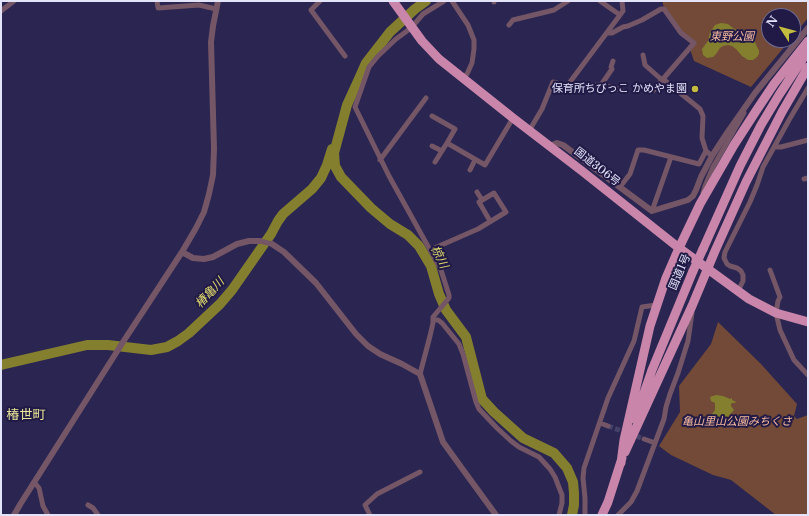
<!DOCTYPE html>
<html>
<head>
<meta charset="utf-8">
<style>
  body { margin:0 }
  #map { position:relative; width:809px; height:516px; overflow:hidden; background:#2a2551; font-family:"Libre Baskerville",serif }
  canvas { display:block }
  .frame { position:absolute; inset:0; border:2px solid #e3e3fa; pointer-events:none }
  .north { position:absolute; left:761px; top:8px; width:40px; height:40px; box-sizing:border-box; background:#211a46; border:1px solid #6f6a8e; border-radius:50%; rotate:306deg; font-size:11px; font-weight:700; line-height:16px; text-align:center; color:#e3e3fa }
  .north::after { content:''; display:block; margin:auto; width:14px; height:18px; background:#c4bc3e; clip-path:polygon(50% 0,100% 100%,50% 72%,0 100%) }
</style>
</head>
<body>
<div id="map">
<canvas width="809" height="516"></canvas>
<div class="frame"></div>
<div class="north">N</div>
</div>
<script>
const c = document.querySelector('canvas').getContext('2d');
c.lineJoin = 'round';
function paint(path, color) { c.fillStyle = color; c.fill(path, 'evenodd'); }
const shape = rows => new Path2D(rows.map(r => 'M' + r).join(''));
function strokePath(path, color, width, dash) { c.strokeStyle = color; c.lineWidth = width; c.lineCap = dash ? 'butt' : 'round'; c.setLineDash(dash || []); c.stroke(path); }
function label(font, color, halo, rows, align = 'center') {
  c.font = font + ' "Libre Baskerville","Noto Sans JP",serif'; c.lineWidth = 4; c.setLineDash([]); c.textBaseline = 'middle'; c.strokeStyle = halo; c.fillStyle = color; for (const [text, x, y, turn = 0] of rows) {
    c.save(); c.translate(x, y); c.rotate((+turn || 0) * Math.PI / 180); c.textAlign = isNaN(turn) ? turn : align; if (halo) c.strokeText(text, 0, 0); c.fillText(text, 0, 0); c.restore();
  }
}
paint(shape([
  [663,1,808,1,808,18,793,36,793,16,769,16,769,40,790,40,751,87,694,61,691,52,690,43,663,5],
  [718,322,761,364,797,404,794,416,797,419,808,415,808,515,776,515,731,480,713,475,671,455,659,446,680,412,679,386,711,344]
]), '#724a37');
paint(shape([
  [721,23,728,24,733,28,754,40,759,51,759,54,757,57,753,60,748,60,742,56,736,49,732,46,728,45,723,46,720,48,716,54,713,57,707,58,703,55,702,49,708,41,710,32,715,25],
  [716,395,723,396,730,399,732,398,732,400,736,402,735,403,732,403,731,404,731,406,734,410,723,422,721,421,715,427,710,425,708,421,709,418,715,410,715,403,711,401,710,397]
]), '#847f2f');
strokePath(shape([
  [426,1,415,9,390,32,366,63,358,81,347,105,334,153,335,166,341,177,371,208,390,224,408,235,419,246,431,266,439,294,446,310,466,337,482,399,494,412,523,438,554,453,567,468,573,482,574,493,574,505,572,515],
  [1,365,87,345,108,345,151,350,167,347,178,341,189,333,220,304,232,290,271,234,278,221,283,214,312,189,321,178,327,165,332,149]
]), '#847f2f', 10);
strokePath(shape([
  [608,426,644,439]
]), '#46426a', 5, [5, 2.5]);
strokePath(shape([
  [157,1,158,8,199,5,216,9],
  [320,1,311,10,345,56],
  [452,1,468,25,474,40,474,49,472,63,467,74,462,78],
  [494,1,494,2],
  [1,11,14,1],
  [620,15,623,11,622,1],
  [509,25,513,20,554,10,568,1],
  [607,33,612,33,623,27,628,26,642,20,661,9,664,9,681,33,694,43,663,79],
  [643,55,645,65,662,80],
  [601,85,618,89,622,91],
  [567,86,601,85,612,69,611,67,613,61],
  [654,90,663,79,700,109,703,116,702,138,706,151],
  [432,116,455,129,447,143],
  [529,131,542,109,553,82,567,86,620,15,600,1],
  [432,146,442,151],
  [774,147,781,147,808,140],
  [380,160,426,98],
  [435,162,447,143,485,165,513,118],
  [470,170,475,160],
  [804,179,808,178],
  [620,187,630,174,638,150,644,150,699,164,706,151,712,156],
  [477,192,482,200],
  [703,193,705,186,713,167,744,113],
  [652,211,671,157],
  [260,241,272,244],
  [430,250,478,229,506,212,494,193,479,202,490,221],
  [770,270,780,297,778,301,776,313,780,330,794,360,808,375],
  [738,291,743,281,743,275,741,271,737,268,730,266,727,264,724,258,725,252,750,202,757,185,763,167,789,120,808,88],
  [433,319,438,320,442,323,459,344,463,354,476,402,479,409,497,428,511,441,519,447,539,457,550,469,555,477,562,495,562,503,559,515],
  [420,374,430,336,433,323,433,317,449,298,449,295,441,270,435,259,389,176,355,107,369,67,378,56,396,39,411,28,423,14,444,1],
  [600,423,608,426],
  [644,439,655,443],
  [34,482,39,488,43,506,48,515],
  [88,505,93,508,98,515],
  [370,515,365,505,377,494,420,472],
  [585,515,585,498,583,478,584,468,608,398,634,341,642,307,656,305],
  [618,515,631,502,637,491,664,419,666,407,670,394,678,373,688,341,692,313]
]), '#745666', 5);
strokePath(shape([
  [550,146,557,143,563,145,652,211,688,200,693,196,696,190,701,177,712,156,727,133,755,93,808,28],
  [272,244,284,252,316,283,356,334,368,346,380,354,402,364,420,374,443,442,461,467,496,515],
  [182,252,193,258,204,259,213,257,237,244,249,241,260,241],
  [14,515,21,503,123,342,182,252,196,228,204,212,209,194,213,175,214,149,211,42,213,26,218,1]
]), '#745666', 6);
strokePath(shape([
  [393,1,422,41,439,59,513,118,582,171,679,248,749,299,776,313,808,322],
  [703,249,740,166,761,125,779,95,808,51],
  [635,419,652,370,693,271],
  [625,452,692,306,715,251,746,182,782,112,808,67],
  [621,463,624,440,650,326,666,278,679,248,700,204,734,145,756,111,774,84,808,41],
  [602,515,608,502,622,458]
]), '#c986aa', 9);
strokePath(shape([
  [693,271,703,249]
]), '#c986aa', 9);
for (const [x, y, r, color] of [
  [695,89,4,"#c4bc3e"]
]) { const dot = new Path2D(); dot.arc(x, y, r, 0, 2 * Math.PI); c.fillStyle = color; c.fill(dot); strokePath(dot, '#211a46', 1.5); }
label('italic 11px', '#f7bb9f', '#211a46', [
  ["東野公園",732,37],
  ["亀山里山公園みちくさ",737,422]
]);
label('11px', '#e3e3fa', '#211a46', [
  ["保育所ちびっこ かめやま園",687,89]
], 'right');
label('11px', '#e3e3fa', '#211a46', [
  ["国道306号",597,167,38],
  ["国道1号",680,272,-67]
]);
label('italic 12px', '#e1db6e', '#211a46', [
  ["椋川",439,257,64],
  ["椿亀川",210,293,-47]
]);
label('13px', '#ebe798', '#211a46', [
  ["椿世町",26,415]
]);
</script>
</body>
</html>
